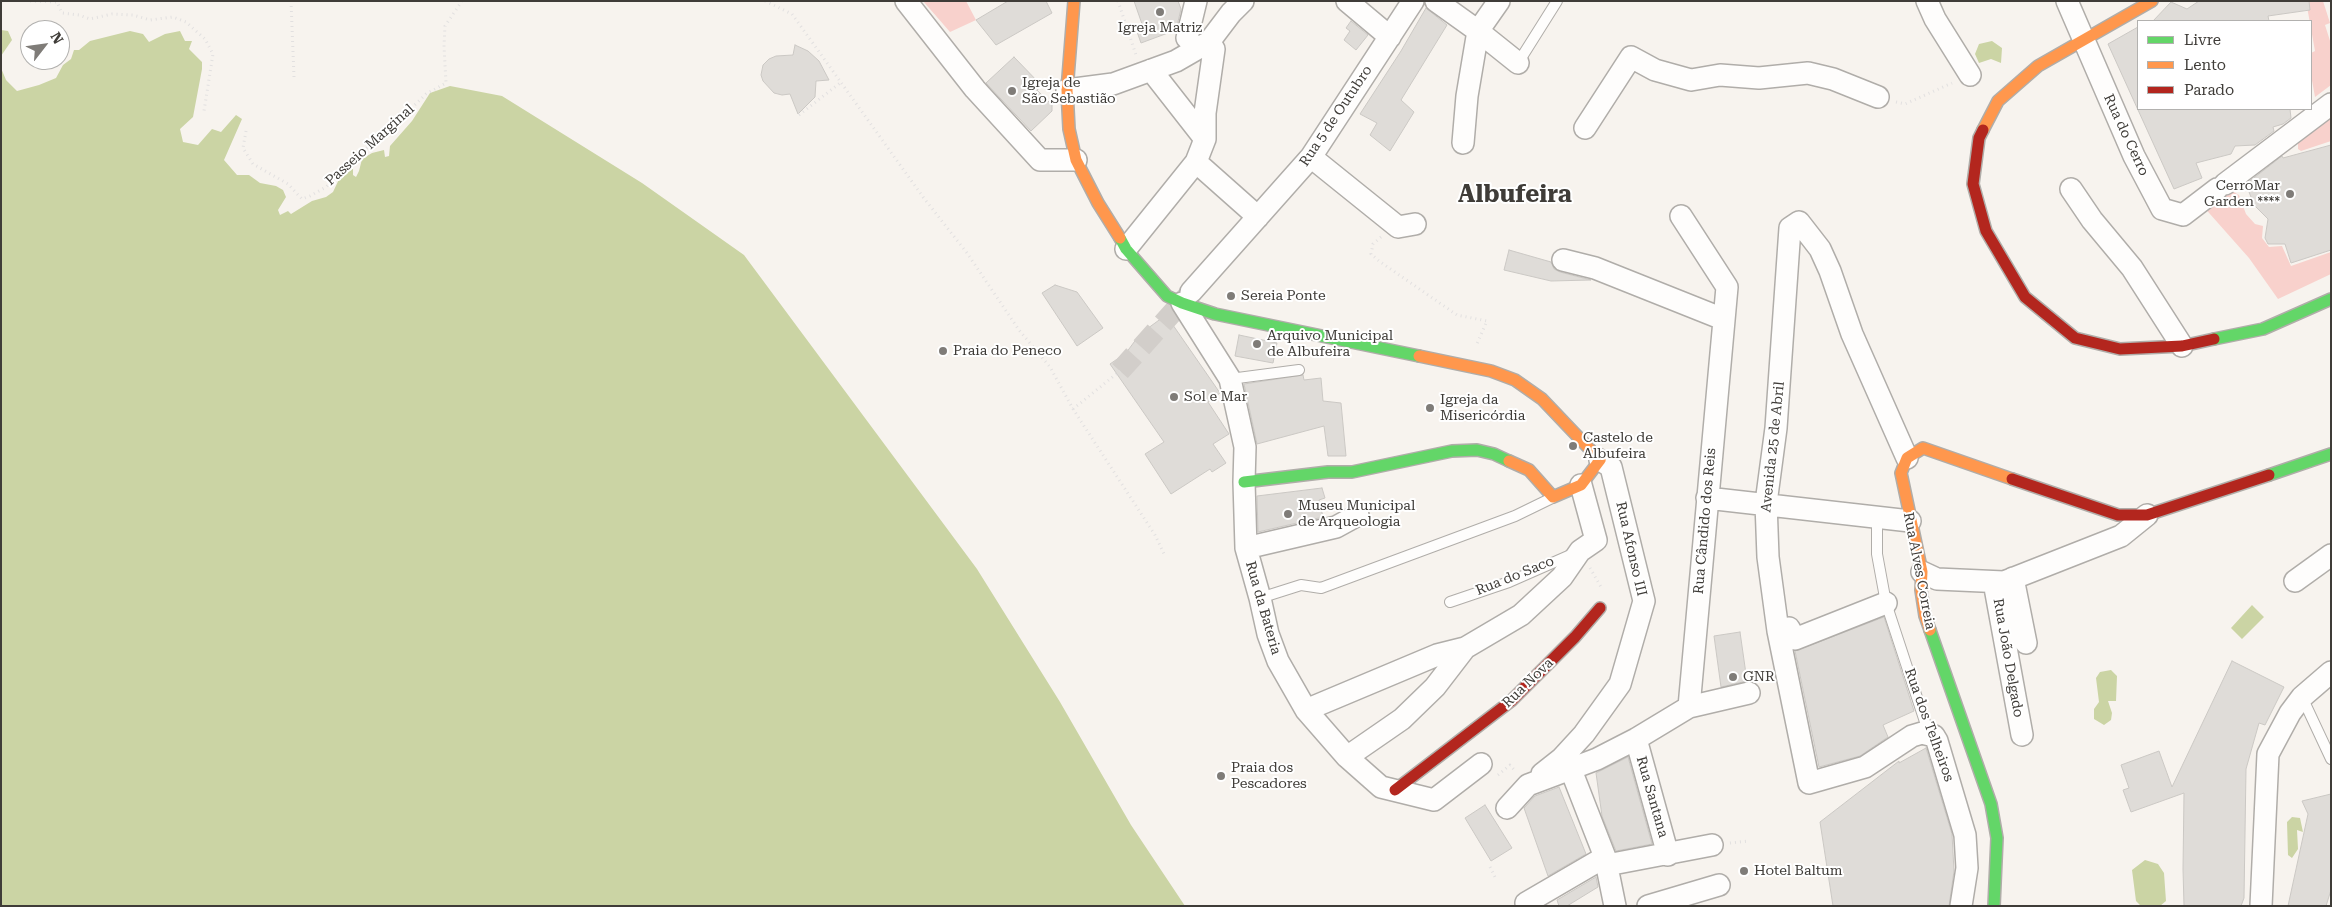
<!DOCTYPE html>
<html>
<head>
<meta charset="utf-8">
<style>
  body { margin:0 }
  #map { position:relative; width:2332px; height:907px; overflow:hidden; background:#f7f3ee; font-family:"Roboto Serif",serif }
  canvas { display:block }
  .frame { position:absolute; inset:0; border:2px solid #3f3c38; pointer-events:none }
  .legend { position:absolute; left:2137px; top:20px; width:175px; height:90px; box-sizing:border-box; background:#fff; border:1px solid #b2b1af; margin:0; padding:6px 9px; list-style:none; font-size:15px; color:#3f3c38 }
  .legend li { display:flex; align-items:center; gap:10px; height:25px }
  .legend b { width:25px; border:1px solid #b2b1af }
  .north { position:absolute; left:20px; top:20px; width:50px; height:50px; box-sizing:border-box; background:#fff; border:1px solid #b2b1af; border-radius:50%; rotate:60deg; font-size:14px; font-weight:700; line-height:20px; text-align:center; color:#3f3c38 }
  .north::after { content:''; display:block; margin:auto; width:18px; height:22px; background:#7f7c78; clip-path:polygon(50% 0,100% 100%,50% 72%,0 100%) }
</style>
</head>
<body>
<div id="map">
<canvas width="2332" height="907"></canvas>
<div class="frame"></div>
<ul class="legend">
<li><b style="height:6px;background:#63d668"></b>Livre</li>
<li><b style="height:6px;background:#ff974d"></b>Lento</li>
<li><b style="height:6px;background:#b3261e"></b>Parado</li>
</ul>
<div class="north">N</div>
</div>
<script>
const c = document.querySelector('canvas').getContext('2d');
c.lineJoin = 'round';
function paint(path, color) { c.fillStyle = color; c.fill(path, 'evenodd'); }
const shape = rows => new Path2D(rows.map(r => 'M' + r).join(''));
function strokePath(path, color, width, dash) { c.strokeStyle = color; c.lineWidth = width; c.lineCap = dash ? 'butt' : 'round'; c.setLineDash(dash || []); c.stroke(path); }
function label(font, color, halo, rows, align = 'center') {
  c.font = font + ' "Roboto Serif",serif'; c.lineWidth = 4; c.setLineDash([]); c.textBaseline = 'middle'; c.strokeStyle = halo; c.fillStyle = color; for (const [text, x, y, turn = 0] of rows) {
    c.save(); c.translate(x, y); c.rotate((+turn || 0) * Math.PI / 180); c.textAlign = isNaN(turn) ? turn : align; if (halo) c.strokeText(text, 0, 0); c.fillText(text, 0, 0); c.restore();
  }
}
paint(shape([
  [923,1,966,1,976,20,950,32],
  [2306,1,2323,1,2330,23,2325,25,2331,44,2331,85,2315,97,2311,75,2311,53,2315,51],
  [2331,113,2331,141,2301,151,2298,149,2298,133],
  [2227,188,2239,195,2246,214,2255,224,2263,226,2262,238,2269,247,2282,246,2291,266,2331,252,2331,274,2278,299,2249,258,2202,205]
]), '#f8d1cc');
paint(shape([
  [1,30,8,31,12,40,1,56],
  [130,31,143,34,149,42,165,34,180,31,185,41,192,41,189,49,202,62,202,69,193,117,180,129,183,142,198,145,212,129,221,132,236,115,242,119,224,160,237,175,249,175,260,183,276,186,283,190,286,197,278,210,280,215,288,211,291,214,312,201,326,197,333,192,342,173,347,169,353,169,353,175,356,177,359,171,362,159,372,153,384,150,385,157,389,156,390,146,412,121,430,93,450,86,502,96,642,183,744,255,977,569,1060,702,1131,825,1185,906,1,906,1,68,6,80,17,91,39,85,56,78,63,65,71,59,74,50,79,50,90,41],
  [1992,41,2002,48,2001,63,1991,59,1979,63,1975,54,1979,44],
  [2252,605,2264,617,2242,639,2231,628],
  [2111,670,2117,676,2116,701,2108,701,2112,713,2111,720,2104,725,2094,719,2094,709,2099,702,2096,678,2100,672],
  [2292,817,2300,818,2303,832,2297,830,2298,849,2292,858,2288,855,2287,822],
  [2145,860,2158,864,2164,873,2166,901,2160,906,2141,906,2136,901,2132,870]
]), '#cbd4a4');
const building = shape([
  [1008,1,1046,1,1052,13,996,45,976,20,1008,1],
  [1134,1,1178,1,1181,9,1176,30,1141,43,1135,26,1142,24,1134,1],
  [2199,1,2309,1,2310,10,2268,16,2269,21,2153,21,2171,2,2187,9,2199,1],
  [1426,8,1447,25,1401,100,1414,112,1390,151,1370,135,1377,123,1360,114,1401,51,1426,8],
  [1351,21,1368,35,1356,50,1344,40,1350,31,1346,28,1351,21],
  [2138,27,2138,109,2290,109,2291,118,2283,124,2273,127,2274,131,2255,145,2235,146,2231,154,2196,163,2202,178,2174,189,2108,44,2138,27],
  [795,45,808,51,819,61,829,80,816,81,815,97,798,114,790,94,782,95,774,93,763,81,761,75,763,65,769,59,776,56,793,55,795,45],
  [1014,57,1042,86,1037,90,1052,105,1052,111,1031,131,986,83,1014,57],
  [2331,145,2331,250,2291,263,2285,244,2268,244,2265,238,2268,219,2254,205,2246,184,2282,156,2283,158,2331,145],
  [1509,250,1551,262,1554,269,1560,272,1591,280,1551,281,1504,270,1509,250],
  [1055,285,1077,292,1103,328,1077,346,1042,293,1055,285],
  [1166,315,1220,393,1208,402,1229,434,1213,444,1226,463,1212,472,1210,469,1171,494,1145,454,1164,442,1110,364,1126,353,1140,334,1166,315],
  [1239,335,1277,343,1273,363,1235,356,1239,335],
  [1303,375,1304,380,1321,378,1323,401,1341,403,1346,456,1328,456,1324,426,1257,444,1244,384,1303,375],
  [1322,488,1325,498,1319,500,1323,517,1258,532,1257,496,1322,488],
  [1884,617,1914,711,1883,725,1888,737,1860,756,1819,767,1795,651,1884,617],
  [1740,632,1747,681,1721,687,1714,636,1740,632],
  [2232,661,2284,687,2265,725,2259,723,2246,769,2244,898,2241,906,2184,906,2183,869,2184,793,2131,812,2123,790,2129,788,2121,765,2159,751,2172,787,2232,661],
  [1926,748,1952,834,1954,871,1949,906,1833,906,1820,822,1899,761,1899,763,1926,748],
  [1628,757,1652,844,1616,851,1602,816,1596,773,1628,757],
  [1559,787,1586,854,1548,876,1524,808,1535,796,1559,787],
  [2331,794,2331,890,2326,906,2288,906,2308,814,2302,801,2331,794],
  [1485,805,1512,848,1491,861,1465,818,1485,805],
  [1596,877,1598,887,1567,906,1559,906,1557,900,1596,877]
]);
paint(building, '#dfdcd8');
strokePath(building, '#cbc8c4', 1);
strokePath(shape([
  [1120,371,1191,292]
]), '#d2ceca', 21, [21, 11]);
const lane = shape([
  [1518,63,1557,1],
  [1230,379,1299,370],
  [1877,517,1877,554,1886,603,1929,734],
  [1260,598,1301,585,1321,588,1515,516,1552,498],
  [1450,602,1509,582,1575,553],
  [2302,697,2331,759]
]);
const street = shape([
  [906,1,975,89,1040,160,1076,160],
  [1347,1,1390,37],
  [1436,1,1478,31,1518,63],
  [1927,1,1935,19,1970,75],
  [2067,1,2134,156,2162,209,2183,215,2217,189],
  [1187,38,1196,1],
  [1151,70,1205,139],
  [1067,90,1113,84,1176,61,1209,42,1231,13,1243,1],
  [1585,128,1631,57,1655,70,1691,80,1720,75,1759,78,1808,73,1833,79,1878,97],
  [1463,143,1467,96,1478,31,1499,1],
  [1311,157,1398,227,1415,224],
  [1196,162,1205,139,1205,113,1214,49,1209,42],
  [2225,184,2331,104],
  [2071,189,2092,220,2132,268,2182,346],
  [1126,249,1196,162,1258,217],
  [1563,260,1595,268,1723,319],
  [1191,292,1311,157,1413,1],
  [1182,303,1230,379,1245,447,1244,482,1246,548,1260,598,1268,634,1278,661,1306,710,1347,757,1381,787,1434,800,1481,764],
  [1907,458,1852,334,1830,271,1820,249,1799,222,1790,228,1776,428,1766,503,1768,557,1778,631,1809,783,1865,767,1912,736,1922,733,1934,736,1937,741,1965,835,1967,868,1961,906],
  [1707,498,1910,521],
  [1246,548,1336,527,1358,515],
  [1922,572,1937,579,2004,582,2121,536,2147,515],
  [2013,578,2026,643],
  [2295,581,2331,555],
  [1994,582,2022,735],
  [1778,631,1789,628,1795,639,1886,603],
  [1689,707,1749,693],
  [1306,710,1437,655,1465,648],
  [1636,739,1668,855],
  [1347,757,1402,719,1435,687,1465,648,1521,615,1562,577,1580,551,1596,540,1581,485],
  [1571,770,1605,857,1615,906],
  [1542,774,1561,759,1584,734,1620,684,1644,601,1611,467,1600,460],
  [1507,808,1528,785,1597,759,1636,739,1689,707,1727,287,1681,216],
  [1607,865,1712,845],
  [1526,903,1605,857],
  [1648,906,1719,885],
  [2261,906,2268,754,2290,713,2302,697,2331,672]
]);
const fast = shape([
  [1120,238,1126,249,1167,296,1182,303,1215,314,1419,356],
  [2214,339,2263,329,2331,299],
  [2269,475,2331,454],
  [1244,482,1328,472,1352,472,1452,451,1477,450,1494,454,1509,461],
  [1930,630,1991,804,1997,838,1994,906]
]);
const slow = shape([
  [1074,1,1067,90,1069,129,1076,160,1098,203,1120,238],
  [1983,130,1998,101,2038,66,2152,1],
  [1419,356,1491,371,1515,380,1542,399,1600,460,1581,485,1553,497,1529,470,1509,461],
  [1930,630,1925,616,1921,590,1922,572,1901,473,1907,458,1923,448,2012,479]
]);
const jam = shape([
  [1983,130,1979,138,1973,184,1986,231,2025,297,2075,338,2120,349,2182,346,2214,339],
  [2012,479,2118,515,2147,515,2269,475],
  [1395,790,1511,701,1575,637,1600,608]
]);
strokePath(lane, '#b0ada9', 12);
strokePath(street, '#b0ada9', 24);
strokePath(fast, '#b0ada9', 14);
strokePath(slow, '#b0ada9', 14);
strokePath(jam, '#b0ada9', 14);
strokePath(shape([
  [30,1,57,2,62,13,79,15,90,19,112,14,133,15,150,20,173,17,186,22,205,39,213,54,204,111],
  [291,1,294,77],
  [765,1,792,14,923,197,967,253,1019,330,1050,367,1073,409,1155,535,1165,556],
  [1118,1,1136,55],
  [1896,102,1905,104,1952,83],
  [799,115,840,83],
  [246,131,243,148,253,164,288,184,302,199,310,196,326,187,351,161,389,130,426,94,446,83,444,46,445,26,462,1],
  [1381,237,1373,244,1371,254,1379,261,1457,315,1487,321,1476,346],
  [1073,409,1120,371],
  [1590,568,1601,587],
  [1498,775,1510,765,1516,772],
  [1730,843,1749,841],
  [1490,867,1496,879]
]), '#e2e0e0', 3, [1, 4]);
strokePath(lane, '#fefdfc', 10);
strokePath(street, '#fefdfc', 21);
strokePath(fast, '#63d668', 11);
strokePath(slow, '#ff974d', 11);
strokePath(jam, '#b3261e', 11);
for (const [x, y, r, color] of [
  [1160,12,5,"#7f7c78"],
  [1012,91,5,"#7f7c78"],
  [2290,194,5,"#7f7c78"],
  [1231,296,5,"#7f7c78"],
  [1257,344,5,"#7f7c78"],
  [943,351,5,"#7f7c78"],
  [1174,397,5,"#7f7c78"],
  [1430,408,5,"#7f7c78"],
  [1573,446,5,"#7f7c78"],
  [1288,514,5,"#7f7c78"],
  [1733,677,5,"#7f7c78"],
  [1221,776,5,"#7f7c78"],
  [1744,871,5,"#7f7c78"]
]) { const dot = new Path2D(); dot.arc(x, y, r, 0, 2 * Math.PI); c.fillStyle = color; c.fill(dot); strokePath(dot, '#fff', 2); }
label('14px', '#3f3c38', '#fff', [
  ["Igreja Matriz",1160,28,"center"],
  ["Igreja de",1022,83],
  ["São Sebastião",1022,99],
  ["CerroMar",2280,186,"right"],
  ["Garden ****",2280,202,"right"],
  ["Sereia Ponte",1241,296],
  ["Arquivo Municipal",1267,336],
  ["de Albufeira",1267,352],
  ["Praia do Peneco",953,351],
  ["Sol e Mar",1184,397],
  ["Igreja da",1440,400],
  ["Misericórdia",1440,416],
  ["Castelo de",1583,438],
  ["Albufeira",1583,454],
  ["Museu Municipal",1298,506],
  ["de Arqueologia",1298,522],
  ["GNR",1743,677],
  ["Praia dos",1231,768],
  ["Pescadores",1231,784],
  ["Hotel Baltum",1754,871]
], 'left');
label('14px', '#3f3c38', '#fff', [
  ["Rua 5 de Outubro",1336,116,-56],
  ["Rua do Cerro",2126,135,65],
  ["Passeio Marginal",370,145,-42],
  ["Avenida 25 de Abril",1773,447,-84],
  ["Rua Cândido dos Reis",1705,521,-85],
  ["Rua Afonso III",1631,549,77],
  ["Rua Alves Correia",1919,571,79],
  ["Rua do Saco",1515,576,-22],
  ["Rua da Bateria",1263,608,74],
  ["Rua João Delgado",2008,658,80],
  ["Rua Nova",1528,683,-44],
  ["Rua dos Telheiros",1929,725,70],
  ["Rua Santana",1652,797,74]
]);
label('bold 24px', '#3f3c38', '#fff', [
  ["Albufeira",1515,195]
]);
</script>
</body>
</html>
